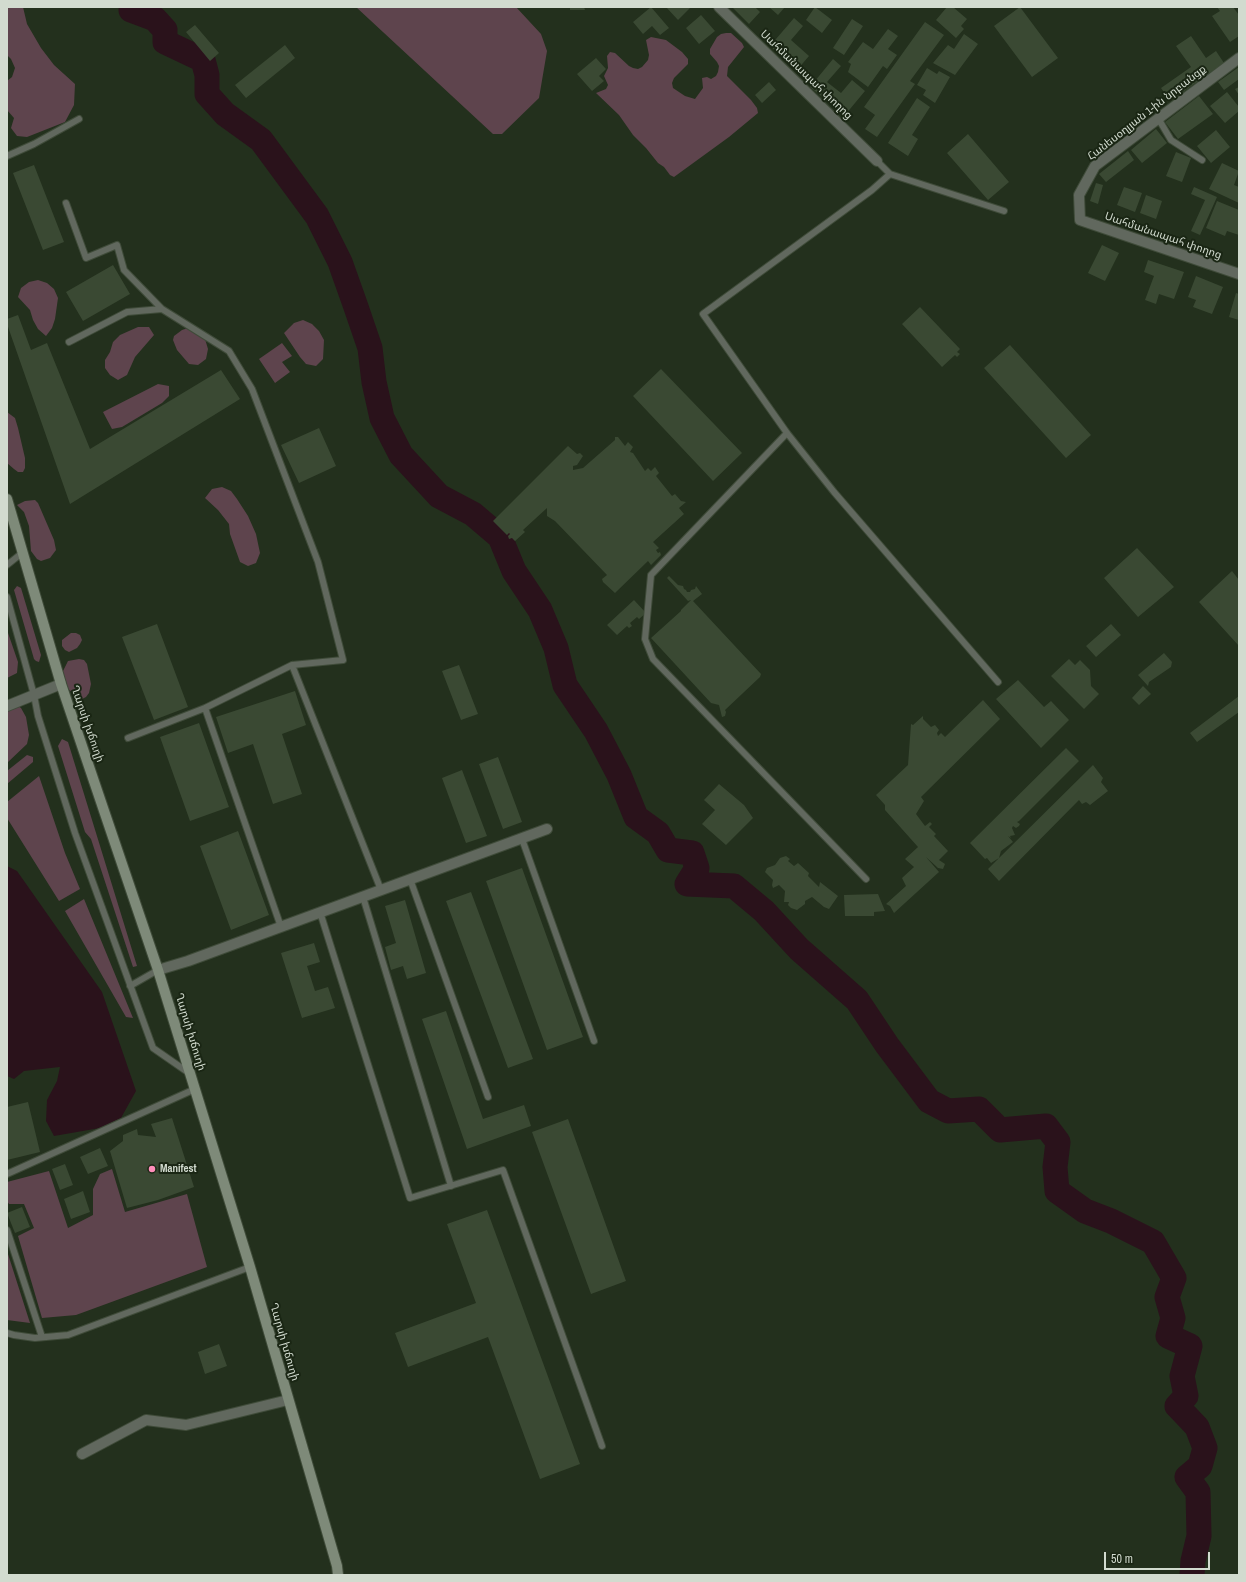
<!DOCTYPE html>
<html>
<head>
<meta charset="utf-8">
<style>
  body { margin:0 }
  #map { position:relative; width:1246px; height:1582px; overflow:hidden; background:#23301d; font-family:"Archivo Narrow",sans-serif }
  canvas { display:block }
  .frame { position:absolute; inset:0; border:8px solid #d2dbcf; pointer-events:none }
  .scale { position:absolute; left:1104px; top:1552px; width:106px; height:18px; box-sizing:border-box; border:2px solid #d2dbcf; border-top:0; padding-left:5px; font-size:12px; line-height:14px; white-space:nowrap; color:#d2dbcf; -webkit-text-stroke:3px #1a2614; paint-order:stroke }
</style>
</head>
<body>
<div id="map">
<canvas width="1246" height="1582"></canvas>
<div class="frame"></div>
<div class="scale">50 m</div>
</div>
<script>
const c = document.querySelector('canvas').getContext('2d');
c.lineJoin = 'round';
function paint(path, color) { c.fillStyle = color; c.fill(path, 'evenodd'); }
const shape = rows => new Path2D(rows.map(r => 'M' + r).join(''));
function strokePath(path, color, width, dash) { c.strokeStyle = color; c.lineWidth = width; c.lineCap = dash ? 'butt' : 'round'; c.setLineDash(dash || []); c.stroke(path); }
function label(font, color, halo, rows, align = 'center') {
  c.font = font + ' "Archivo Narrow","Noto Sans Armenian",sans-serif'; c.lineWidth = 4; c.setLineDash([]); c.textBaseline = 'middle'; c.strokeStyle = halo; c.fillStyle = color; for (const [text, x, y, turn = 0] of rows) {
    c.save(); c.translate(x, y); c.rotate((+turn || 0) * Math.PI / 180); c.textAlign = isNaN(turn) ? turn : align; if (halo) c.strokeText(text, 0, 0); c.fillText(text, 0, 0); c.restore();
  }
}
paint(shape([
  [7,7,23,7,27,24,41,48,54,65,75,84,74,105,65,122,27,137,17,136,11,128,14,118,7,110,7,81,12,77,15,68,11,59,7,55],
  [356,7,516,7,541,34,547,51,539,98,502,134,493,134],
  [726,33,731,33,742,43,744,47,728,67,727,76,751,100,757,108,758,113,729,137,674,177,670,175,664,167,658,163,646,148,633,135,619,115,596,93,606,89,608,85,604,76,608,68,607,56,610,52,615,53,629,66,633,68,638,69,642,67,648,60,649,55,646,40,651,37,666,40,682,52,688,59,688,64,674,78,672,83,673,88,685,96,695,99,703,88,702,78,707,77,711,79,716,76,718,72,719,66,717,62,710,54,710,49,717,37,721,34],
  [38,280,47,283,54,289,58,298,55,319,52,328,46,336,38,329,33,320,30,310,18,297,21,288,29,282],
  [303,320,312,324,319,331,324,340,323,359,316,366,306,364,300,357,284,333,294,323],
  [138,327,149,327,154,335,135,357,127,375,118,380,110,375,105,368,105,360,110,352,113,342,120,335],
  [191,327,205,339,208,349,206,359,198,365,189,364,177,350,173,340,174,336,182,330],
  [282,343,292,356,282,362,290,372,275,383,259,359],
  [158,384,169,386,169,396,162,403,122,427,112,429,103,412],
  [7,412,15,418,18,428,25,458,25,468,23,472,18,472,14,469,7,463],
  [222,487,231,491,237,499,248,516,256,534,260,553,256,563,248,566,240,562,230,534,229,524,218,510,205,498,212,489],
  [35,500,38,503,54,540,56,550,50,558,41,561,37,559,31,551,29,526,24,512,17,505,25,501],
  [17,586,21,588,41,655,39,662,36,661,34,659,14,590],
  [7,630,18,662,17,673,7,678],
  [71,633,76,633,80,635,82,640,80,644,77,648,69,652,65,650,62,646,62,640],
  [79,659,84,660,87,664,91,684,89,693,86,697,82,699,77,697,66,687,62,673,68,661],
  [7,705,17,705,21,708,26,717,29,735,27,744,7,763],
  [62,739,68,742,137,966,133,967,91,839,85,832,58,746],
  [27,755,33,757,33,762,7,784,7,771],
  [39,776,65,853,80,889,59,901,7,818,7,802],
  [84,899,133,1018,126,1017,65,911],
  [112,1169,125,1212,187,1194,207,1267,76,1315,42,1318,18,1236,34,1228,24,1204,9,1204,7,1201,7,1182,49,1171,68,1228,93,1215,93,1189,100,1174],
  [7,1251,30,1323,7,1320]
]), '#5e444d');
paint(shape([
  [7,866,17,871,102,992,136,1091,121,1118,100,1128,54,1136,46,1121,47,1100,57,1081,60,1067,24,1071,14,1079,7,1076]
]), '#2a121b');
strokePath(shape([
  [132,7,131,10,155,19,165,30,165,42,203,60,207,75,207,94,225,114,261,140,317,216,340,262,356,307,370,348,374,382,382,418,401,455,439,496,473,514,500,537,514,571,540,610,556,648,565,685,596,731,619,775,636,817,658,833,668,850,692,853,697,868,687,884,734,886,764,911,799,949,857,1000,887,1045,929,1101,948,1111,979,1109,1000,1130,1046,1126,1058,1142,1055,1167,1057,1191,1085,1211,1111,1221,1153,1242,1174,1278,1167,1297,1173,1318,1168,1336,1190,1346,1182,1376,1186,1396,1177,1406,1197,1427,1205,1448,1200,1466,1187,1477,1198,1492,1199,1536,1193,1561,1192,1575]
]), '#2a121b', 25);
paint(shape([
  [570,7,584,7,585,10,570,10],
  [651,7,669,28,660,35,652,26,643,34,633,22],
  [666,7,691,7,678,20],
  [732,7,755,7,760,12,749,24],
  [769,7,785,7,778,15],
  [815,7,832,20,822,33,806,20],
  [947,7,953,7,967,19,961,26,964,29,956,38,936,20],
  [1020,7,1058,58,1032,77,994,26],
  [1217,7,1233,7,1239,15,1239,36,1230,42,1212,16,1220,11],
  [701,15,715,31,699,44,686,28],
  [794,18,803,26,791,40,809,56,797,70,770,46],
  [852,19,863,26,844,55,833,48],
  [925,22,944,35,910,81,915,84,877,137,865,129,875,115,864,107],
  [195,25,219,53,210,61,186,32],
  [888,29,898,36,888,49,897,55,887,69,883,66,868,87,848,72,851,64,848,62,863,42,873,49],
  [964,34,978,44,955,75,933,63,948,45,954,49],
  [1191,36,1206,58,1216,51,1224,63,1170,101,1161,88,1191,67,1176,46],
  [285,45,295,58,246,98,235,85],
  [596,58,606,69,599,76,604,81,592,91,577,74],
  [833,59,841,66,827,82,841,93,852,80,865,91,845,115,810,87],
  [1239,67,1239,79,1224,90,1218,82],
  [927,68,937,74,939,71,950,77,935,103,923,95,926,90,917,85],
  [769,82,776,90,762,103,755,95],
  [1239,87,1239,95,1235,89],
  [1227,92,1239,107,1239,111,1225,123,1210,106],
  [1199,96,1213,114,1178,139,1165,122],
  [917,98,930,107,912,135,918,139,908,156,888,143],
  [1156,129,1167,143,1142,163,1131,150],
  [1216,130,1230,147,1211,163,1197,146],
  [968,134,1009,182,988,200,947,153],
  [1128,151,1134,160,1106,182,1099,174],
  [1176,152,1191,158,1182,182,1166,176],
  [1222,163,1239,171,1234,185,1239,187,1239,203,1209,189],
  [34,165,64,242,43,250,13,173],
  [1096,183,1103,185,1098,204,1090,201],
  [1124,187,1142,193,1135,212,1117,205],
  [1194,187,1217,197,1200,235,1191,231,1205,200,1191,194],
  [1146,195,1162,201,1156,219,1140,213],
  [1217,201,1239,210,1239,235,1227,231,1225,236,1206,228],
  [1102,245,1119,253,1105,281,1088,273],
  [1148,260,1184,272,1174,299,1159,294,1156,304,1145,300,1154,276,1144,272],
  [113,265,130,294,83,321,66,292],
  [1196,276,1223,287,1212,314,1193,307,1196,300,1188,297],
  [1236,293,1239,294,1239,320,1229,317],
  [920,307,960,349,957,352,960,354,957,357,955,355,942,367,902,324],
  [18,315,31,350,47,343,90,449,221,370,240,399,70,504,7,324,7,319],
  [1010,345,1091,435,1066,458,984,368],
  [661,369,742,453,713,481,633,396],
  [319,428,336,466,299,483,281,445],
  [615,437,618,437,625,446,628,442,633,447,630,452,633,453,645,471,648,468,651,471,655,467,659,473,656,476,672,496,675,494,681,501,686,502,679,508,684,514,653,542,659,548,656,550,658,553,660,552,661,555,651,565,648,561,615,593,603,582,602,579,607,575,555,521,547,516,547,508,523,530,525,532,515,541,512,538,509,539,508,536,510,534,509,533,507,535,493,521,568,446,577,454,580,453,583,456,577,465,573,466,573,470,583,468,615,440],
  [1137,548,1174,587,1138,617,1104,578],
  [1232,571,1239,580,1239,646,1199,602],
  [669,576,678,585,683,586,684,589,686,590,687,592,690,592,691,590,695,589,696,586,702,594,693,601,761,674,760,677,725,710,726,712,725,716,722,717,719,705,711,703,651,638,681,611,681,610,691,600,688,601,667,578],
  [634,600,646,613,639,619,637,617,630,623,632,626,629,628,627,626,617,635,607,625],
  [157,624,188,707,154,720,122,637],
  [1111,624,1121,635,1096,657,1086,646],
  [1164,653,1172,662,1171,667,1149,682,1148,686,1138,675],
  [1069,659,1075,665,1080,660,1090,670,1091,686,1099,694,1084,709,1051,676],
  [459,665,478,714,461,720,442,671],
  [1018,680,1044,707,1051,701,1069,720,1041,748,996,699],
  [1143,686,1151,694,1139,705,1132,698],
  [295,691,306,725,282,734,302,794,273,804,253,744,228,753,216,717],
  [1239,696,1239,712,1197,742,1190,733],
  [983,700,1000,719,921,797,924,801,916,814,925,826,930,822,932,824,929,827,936,834,934,836,948,851,939,860,945,864,943,869,938,868,926,857,939,872,894,913,890,906,886,904,906,886,902,878,914,867,905,859,918,847,885,810,885,805,876,795,908,765,911,724,913,725,923,716,923,719,931,727,935,725,939,730,937,733,938,736,941,733,945,737],
  [199,723,229,807,190,821,160,737],
  [1066,748,1079,761,1019,821,1017,822,1020,824,1019,826,1016,828,1013,826,1012,828,1015,835,1010,836,1011,838,1008,836,1013,842,1001,851,999,858,1093,765,1103,778,1101,782,1108,791,1090,805,1086,802,1082,804,1079,800,999,881,988,869,999,858,991,863,987,858,985,859,970,843],
  [498,757,522,822,503,829,479,764],
  [462,770,487,836,466,843,442,778],
  [719,784,744,805,753,818,726,845,702,824,715,810,704,800],
  [238,831,269,915,231,930,200,846],
  [786,856,790,859,788,861,794,866,798,863,809,873,808,876,819,887,820,882,838,896,829,909,824,907,812,897,805,901,805,904,797,910,791,908,788,905,789,902,784,902,785,891,779,885,773,888,772,885,773,880,765,872,767,868,775,865,780,858],
  [522,868,583,1037,547,1050,486,881],
  [471,892,533,1059,508,1068,446,901],
  [878,894,885,911,874,912,874,916,845,916,844,895],
  [405,900,426,973,407,979,403,966,391,970,385,947,396,943,385,906],
  [314,943,320,962,307,966,315,991,328,987,335,1008,302,1018,281,953],
  [446,1011,483,1119,524,1105,531,1126,467,1149,422,1019],
  [28,1102,40,1152,7,1160,7,1107],
  [172,1118,194,1187,158,1200,127,1208,110,1151,123,1141,123,1135,137,1129,138,1135,156,1137,151,1124],
  [568,1119,626,1281,591,1294,532,1132],
  [100,1148,108,1166,88,1174,80,1157],
  [65,1164,73,1185,60,1190,52,1169],
  [83,1191,90,1212,71,1219,64,1199],
  [22,1207,30,1227,15,1233,7,1213],
  [487,1210,580,1464,540,1479,488,1337,408,1367,395,1333,476,1303,447,1224],
  [219,1344,227,1366,205,1374,198,1352]
]), '#3a4933');
const service = shape([
  [1158,118,1171,140,1202,160],
  [7,156,34,144,79,119],
  [877,161,890,174,1004,211],
  [890,174,872,190,703,314,787,433,834,492,998,682],
  [66,203,86,258,117,245,124,270,162,309],
  [69,342,127,312,162,309,229,351,252,389,318,562,343,660,292,665,205,708,128,738],
  [787,433,651,575,645,639,653,659,866,879],
  [7,565,22,553],
  [7,597,34,695,38,716,75,833,153,1048,189,1073],
  [292,665,381,890],
  [205,708,281,927],
  [522,839,594,1041],
  [410,879,488,1097],
  [363,897,451,1186],
  [320,912,410,1198,503,1170,602,1446],
  [130,986,158,970],
  [7,1174,195,1089],
  [7,1230,42,1337],
  [7,1333,14,1335,35,1338,68,1335,250,1267]
]);
const minor = shape([
  [719,7,877,161],
  [1239,58,1095,166,1079,195,1080,220,1239,274],
  [7,706,61,684],
  [158,970,188,961,547,829],
  [82,1454,146,1420,186,1425,288,1400]
]);
const secondary = shape([
  [7,499,61,684,158,970,250,1267,337,1566,338,1575]
]);
strokePath(service, '#3f4b39', 8);
strokePath(minor, '#3f4b39', 12);
strokePath(secondary, '#3f4b39', 12);
strokePath(service, '#61685e', 6);
strokePath(minor, '#61685e', 10);
strokePath(secondary, '#7e8a79', 10);
for (const [x, y, r, color] of [
  [152,1169,4,"#ff8eba"]
]) { const dot = new Path2D(); dot.arc(x, y, r, 0, 2 * Math.PI); c.fillStyle = color; c.fill(dot); strokePath(dot, '#1a2614', 1.5); }
label('11px', '#d2dbcf', '#1a2614', [
  ["Սահմանապահ փողոց",806,75,44],
  ["Հանեսօղլյան 1-ին նրբանցք",1147,113,-38],
  ["Սահմանապահ փողոց",1163,236,19],
  ["Ղարսի խճուղի",87,724,71],
  ["Ղարսի խճուղի",190,1032,73],
  ["Ղարսի խճուղի",284,1342,74]
]);
label('bold 11px', '#d2dbcf', '#1a2614', [
  ["Manifest",160,1169]
], 'left');
</script>
</body>
</html>
